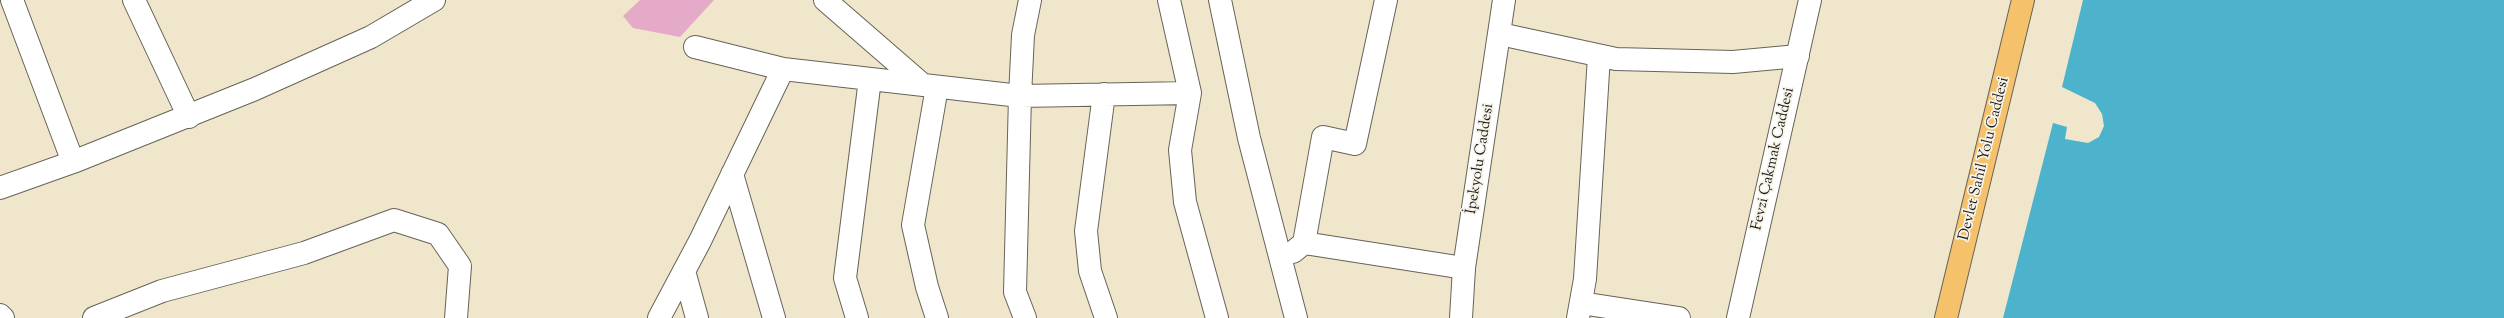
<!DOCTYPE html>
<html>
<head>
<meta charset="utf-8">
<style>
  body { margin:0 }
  canvas { display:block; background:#f0e6cb }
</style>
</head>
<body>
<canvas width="2504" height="318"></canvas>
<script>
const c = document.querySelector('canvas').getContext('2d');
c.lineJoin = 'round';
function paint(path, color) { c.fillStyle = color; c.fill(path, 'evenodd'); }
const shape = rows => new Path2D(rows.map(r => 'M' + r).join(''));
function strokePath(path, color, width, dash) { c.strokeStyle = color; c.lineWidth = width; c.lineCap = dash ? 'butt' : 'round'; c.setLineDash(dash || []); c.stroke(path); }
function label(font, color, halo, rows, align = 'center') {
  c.font = font + ' "Sorts Mill Goudy",serif'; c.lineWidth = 3.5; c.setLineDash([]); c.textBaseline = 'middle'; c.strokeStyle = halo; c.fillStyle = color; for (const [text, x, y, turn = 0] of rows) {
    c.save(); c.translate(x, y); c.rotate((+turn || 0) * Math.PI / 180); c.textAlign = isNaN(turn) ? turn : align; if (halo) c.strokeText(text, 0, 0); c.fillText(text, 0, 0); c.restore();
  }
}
paint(shape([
  [2083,0,2504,0,2504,318,2003,318,2053,123,2067,127,2065,139,2088,143,2099,137,2104,126,2102,114,2095,103,2062,87]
]), '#4db3cc');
paint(shape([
  [640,0,714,0,680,37,633,28,623,16]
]), '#e6aac9');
const minor = shape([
  [12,0,73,162],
  [134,0,189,117],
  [825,0,923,85],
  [1169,0,1190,93,1180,150,1185,202,1217,318],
  [1220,0,1249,138,1296,318],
  [1500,34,1616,59,1733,62,1798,56],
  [695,47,783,69],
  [937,87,913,225,927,287,937,318],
  [1104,94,1086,231,1090,271,1106,318],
  [732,174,774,318],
  [0,188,73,162,255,89,371,37,434,0],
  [1304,243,1323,137,1355,144,1386,0],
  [1293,252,1304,243,1464,268],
  [684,271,697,318],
  [1581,303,1679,318],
  [0,315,3,318],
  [94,318,162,291,304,253,394,220,438,234,460,266,456,318],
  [659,318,700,241,783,69,1020,96,1190,93],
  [857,318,845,278,870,79],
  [1025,318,1015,292,1020,96,1023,35,1030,0],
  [1578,318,1585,279,1599,56]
]);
const tertiary = shape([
  [1461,318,1464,268,1504,0],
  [1738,318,1810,0]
]);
const primary = shape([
  [1946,318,2023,0]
]);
strokePath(minor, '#666359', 24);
strokePath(tertiary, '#666359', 24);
strokePath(primary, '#666359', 24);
strokePath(minor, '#fff', 22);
strokePath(tertiary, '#fff', 22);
strokePath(primary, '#f5c16b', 22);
label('15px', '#1c1c1c', '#f7f3e8', [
  ["İpekyolu Caddesi",1481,159,-81],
  ["Fevzi Çakmak Caddesi",1774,159,-77],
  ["Devlet Sahil Yolu Caddesi",1985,159,-76]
]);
</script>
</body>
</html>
